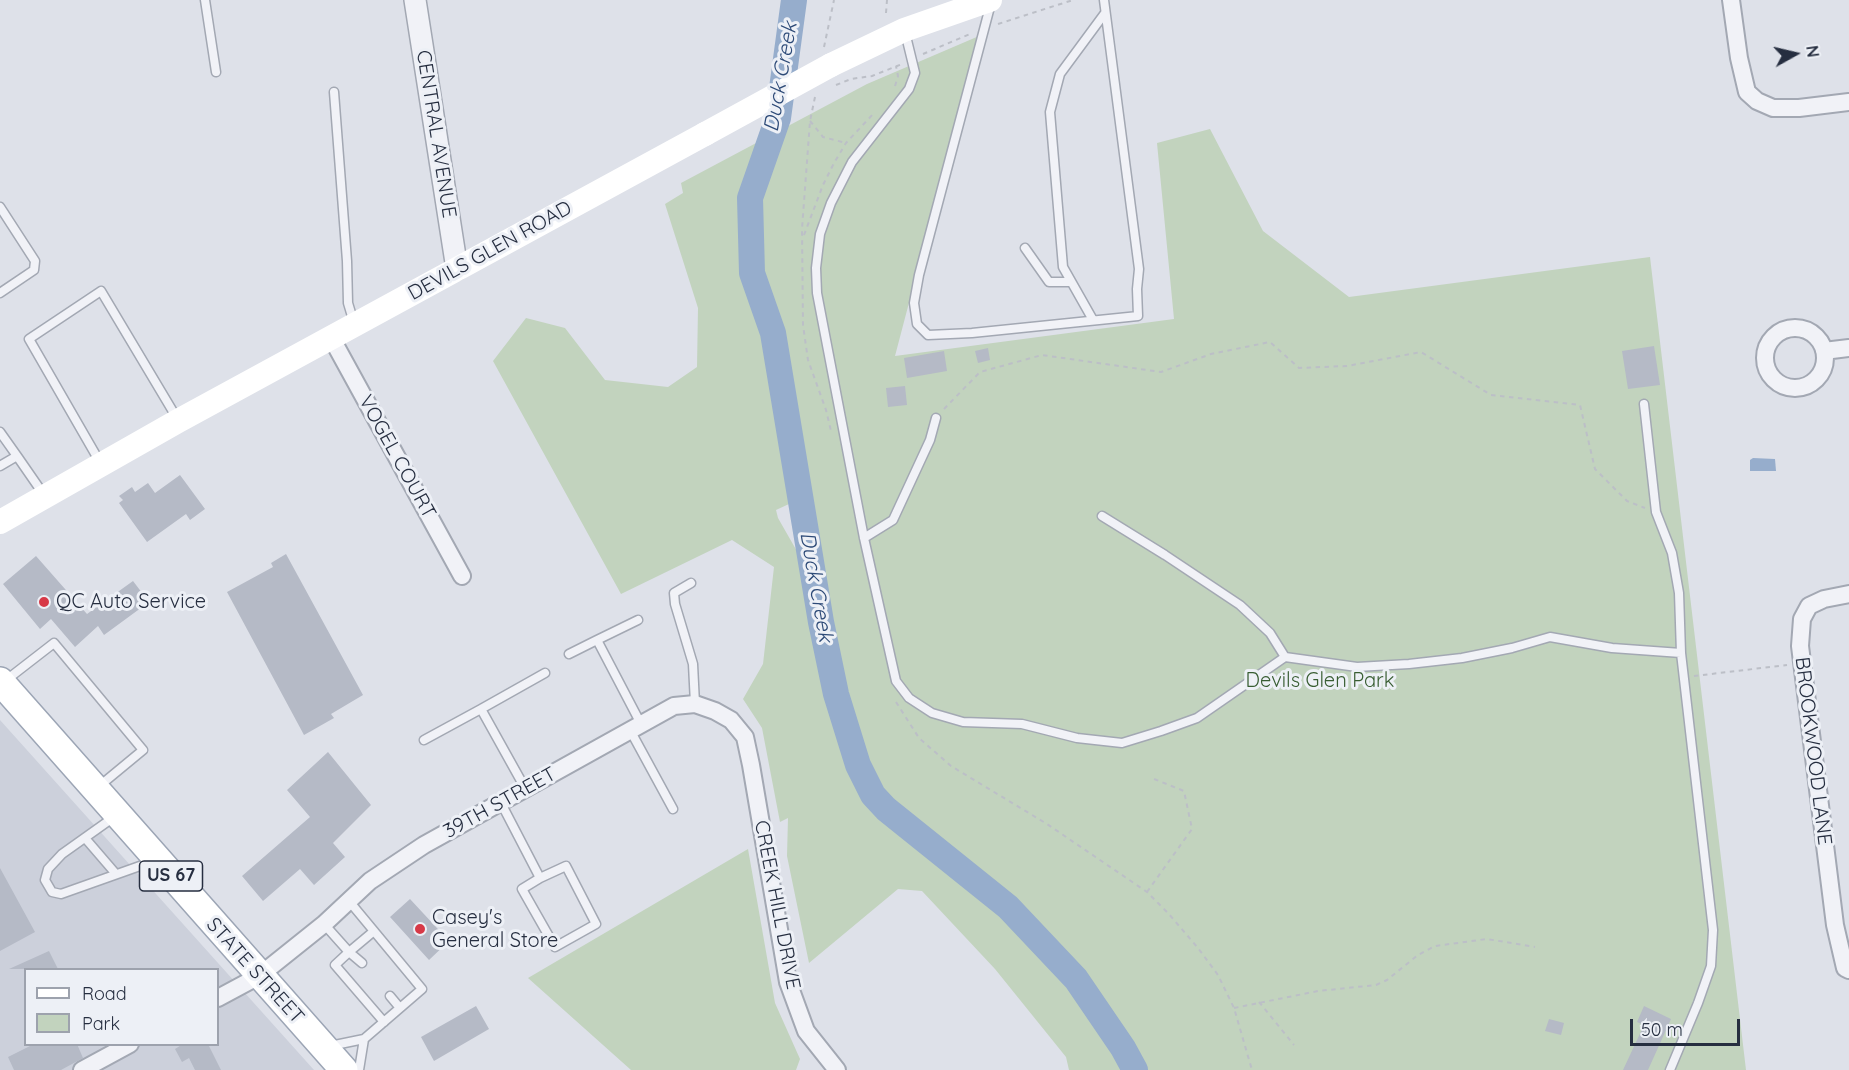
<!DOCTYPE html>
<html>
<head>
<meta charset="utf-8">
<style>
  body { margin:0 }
  #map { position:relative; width:1849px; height:1070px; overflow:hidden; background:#dee1e9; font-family:Quicksand,sans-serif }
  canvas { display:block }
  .legend { position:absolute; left:24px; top:968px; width:195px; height:78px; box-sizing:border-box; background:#edf0f6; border:2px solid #9da2ad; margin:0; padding:8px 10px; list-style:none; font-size:18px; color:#262e40 }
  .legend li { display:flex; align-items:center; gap:12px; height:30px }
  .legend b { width:30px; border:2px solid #9da2ad }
  .north { position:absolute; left:1765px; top:24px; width:60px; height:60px; -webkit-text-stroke:4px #edf0f6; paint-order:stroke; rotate:82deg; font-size:16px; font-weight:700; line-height:24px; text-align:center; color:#262e40 }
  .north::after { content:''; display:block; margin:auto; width:21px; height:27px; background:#262e40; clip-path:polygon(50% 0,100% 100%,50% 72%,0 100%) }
  .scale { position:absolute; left:1630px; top:1019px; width:110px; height:27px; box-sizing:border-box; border:3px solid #262e40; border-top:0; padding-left:8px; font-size:18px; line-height:21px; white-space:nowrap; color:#262e40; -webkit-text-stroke:4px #edf0f6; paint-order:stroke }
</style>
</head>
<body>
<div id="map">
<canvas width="1849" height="1070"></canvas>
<ul class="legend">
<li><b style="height:8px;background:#fff"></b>Road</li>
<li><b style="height:16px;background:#c2d3be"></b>Park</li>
</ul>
<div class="north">N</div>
<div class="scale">50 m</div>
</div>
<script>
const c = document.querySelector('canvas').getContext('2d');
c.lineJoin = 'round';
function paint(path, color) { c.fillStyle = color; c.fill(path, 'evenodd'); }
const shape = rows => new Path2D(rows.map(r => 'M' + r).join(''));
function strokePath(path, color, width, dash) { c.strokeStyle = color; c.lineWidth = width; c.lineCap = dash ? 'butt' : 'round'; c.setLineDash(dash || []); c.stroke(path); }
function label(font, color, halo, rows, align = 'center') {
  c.font = font + ' Quicksand,sans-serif'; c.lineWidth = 6; c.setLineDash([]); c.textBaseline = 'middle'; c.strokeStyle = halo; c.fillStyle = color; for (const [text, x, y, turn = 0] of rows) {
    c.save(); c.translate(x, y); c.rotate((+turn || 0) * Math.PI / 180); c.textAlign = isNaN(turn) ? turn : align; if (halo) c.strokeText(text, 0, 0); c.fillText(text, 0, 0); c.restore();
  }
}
paint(shape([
  [0,720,314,1070,0,1070],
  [26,970,218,970,218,1044,26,1044]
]), '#ccd0db');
paint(shape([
  [979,36,895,356,1174,319,1157,143,1210,129,1263,231,1349,297,1650,257,1746,1070,1069,1070,1066,1057,995,969,922,891,898,889,809,963,787,856,788,818,780,822,762,728,743,699,763,664,774,567,732,540,621,594,493,361,526,318,565,328,605,380,668,387,697,367,698,308,665,204,683,193,681,183,867,84],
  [789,504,813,578,807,590,798,553,778,518,776,510],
  [748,849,775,1003,800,1059,796,1070,631,1070,528,978]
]), '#c2d3be');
paint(shape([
  [1753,458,1775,459,1776,471,1750,471,1750,460]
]), '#96adcc');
strokePath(shape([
  [794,0,778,118,750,198,752,273,773,333,821,622,836,694,858,765,873,795,886,809,1008,907,1076,979,1123,1048,1135,1070]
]), '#96adcc', 26);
paint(shape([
  [1654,346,1660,385,1628,389,1622,351],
  [988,348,990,360,978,363,975,351],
  [944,351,947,371,907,378,904,358],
  [905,386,907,405,888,407,886,388],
  [180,475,205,509,190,520,186,514,147,542,119,503,123,500,119,496,132,487,135,492,148,483,155,493],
  [286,554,363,695,331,714,334,718,304,735,227,592,273,567,271,563],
  [36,556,87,614,133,581,149,602,104,635,98,626,75,647,51,619,40,629,3,584],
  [328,752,371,805,333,843,345,857,314,885,300,869,263,901,242,876,310,817,287,790],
  [0,868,35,932,0,951],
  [410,899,449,941,429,960,390,917],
  [49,951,58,969,9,969],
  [476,1006,489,1029,434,1061,421,1037],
  [1644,1006,1671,1019,1648,1070,1623,1070,1644,1025,1637,1022],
  [1549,1019,1564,1023,1561,1035,1545,1031],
  [34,1044,77,1044,83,1058,61,1070,14,1070,8,1057],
  [183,1044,208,1044,221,1070,195,1070,189,1058,182,1062,175,1049]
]), '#b5bac6');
const service = shape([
  [205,0,216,72],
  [991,3,919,275,914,303,917,324,928,335,972,333,1138,316,1137,289,1139,269,1104,0],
  [905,32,915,73,909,89,852,162,831,203,820,234,816,268,817,293,864,538,896,681,909,698,932,713,963,722,1022,724,1077,738,1122,743,1161,731,1197,718,1285,657,1357,667,1409,664,1462,658,1512,648,1550,637,1612,648,1681,653],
  [334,92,347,261,348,303,354,323],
  [0,207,35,261,34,270,0,293],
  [1025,248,1049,282,1071,282],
  [1093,320,1063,267,1050,112,1060,74,1105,13],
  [1644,404,1656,512,1672,553,1679,593,1681,653,1713,930,1711,966,1698,1003,1670,1070],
  [0,432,17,456],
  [101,464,29,339,101,291,178,420],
  [0,466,17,456,44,495],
  [1102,516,1165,555,1240,605,1270,633,1285,657],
  [864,538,893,520,930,440,936,418],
  [691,583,674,593,675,604,693,664,695,704],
  [638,620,597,640,641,724],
  [569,654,597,640],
  [5,681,54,643,143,750,97,788],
  [630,730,673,809],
  [424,740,481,709],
  [525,788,481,709,545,673],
  [501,803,540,878,566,866,596,924,555,947,522,889,540,878],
  [114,817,62,854,48,869,45,880,52,892,61,894,154,861],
  [85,838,116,874],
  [349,901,422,989,364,1039],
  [324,924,349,952,374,931],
  [362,963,349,952,335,965,384,1022],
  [390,996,400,1008],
  [330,1046,364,1039,359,1070]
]);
const minor = shape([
  [1731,0,1739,58,1747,92,1757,101,1773,108,1799,108,1849,102],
  '1765 358a30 30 0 1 1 60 0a30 30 0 1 1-60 0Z',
  [332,339,462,576],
  [1824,351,1849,348],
  [1849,594,1824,599,1809,606,1802,619,1800,646,1835,925,1845,968,1849,970],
  [218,998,259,976,324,924,370,881,424,845,674,706,695,704,715,711,731,720,745,737,751,765,788,982,806,1031,837,1070],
  [82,1070,130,1044]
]);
const tertiary = shape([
  [415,0,457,269]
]);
const primary = shape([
  [0,681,344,1070]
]);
strokePath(service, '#a3a8b3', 11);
strokePath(minor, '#a3a8b3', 20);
strokePath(tertiary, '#a3a8b3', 24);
strokePath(primary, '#9ca5b5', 30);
strokePath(shape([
  [886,13,887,0],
  [998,24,1073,0],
  [824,47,834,0],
  [923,54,970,34],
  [836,85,851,79,872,76,902,64],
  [895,86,898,76,896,66],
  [815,97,810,121,802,229,803,325,808,360,826,410,831,431],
  [810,121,823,137,846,143],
  [804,235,823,185,834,163,846,143,875,112],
  [944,409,980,372,1042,355,1161,372,1211,354,1270,342,1299,368,1347,366,1421,352,1491,395,1580,405,1595,469,1627,501,1645,508],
  [1694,676,1787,665],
  [896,702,919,738,951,766,1047,824,1147,892,1168,913,1198,948,1218,975,1234,1008,1252,1070],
  [1147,892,1192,829,1184,791,1154,779],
  [1259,1002,1294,1045],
  [1234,1008,1318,991,1376,985,1387,980,1418,955,1435,946,1487,939,1535,947]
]), '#bcbfc7', 2, [4.5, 4.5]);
strokePath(service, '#f1f2f7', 8);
strokePath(minor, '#f1f2f7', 16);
strokePath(tertiary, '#f1f2f7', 21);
strokePath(shape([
  [831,65,904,30,990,0],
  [0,522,178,421,705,134]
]), '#fff', 24);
strokePath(primary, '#fff', 27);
strokePath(shape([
  [705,134,831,65]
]), '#fff', 24);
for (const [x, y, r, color] of [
  [44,602,6,"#d73947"],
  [420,929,6,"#d73947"]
]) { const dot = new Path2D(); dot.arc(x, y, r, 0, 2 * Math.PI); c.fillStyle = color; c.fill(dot); strokePath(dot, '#edf0f6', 2); }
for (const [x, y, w] of [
  [171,876,63]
]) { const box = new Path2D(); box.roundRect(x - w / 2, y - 15, w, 30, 4.5); c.fillStyle = '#edf0f6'; c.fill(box); strokePath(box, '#262e40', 1.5); }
label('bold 18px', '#262e40', null, [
  ["US 67",171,876]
]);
label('20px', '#262e40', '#edf0f6', [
  ["CENTRAL AVENUE",436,134,81],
  ["DEVILS GLEN ROAD",490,251,-29],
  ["VOGEL COURT",397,457,61],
  ["BROOKWOOD LANE",1813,751,83],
  ["39TH STREET",500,803,-29],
  ["CREEK HILL DRIVE",777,905,79],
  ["STATE STREET",255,971,48]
]);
label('20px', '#262e40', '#edf0f6', [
  ["QC Auto Service",56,602],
  ["Casey's",432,918],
  ["General Store",432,941]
], 'left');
label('20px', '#385d32', '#edf0f6', [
  ["Devils Glen Park",1320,681]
]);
label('italic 21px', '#2d4a77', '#edf0f6', [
  ["Duck Creek",781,77,-80],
  ["Duck Creek",816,587,80]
]);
</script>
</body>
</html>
